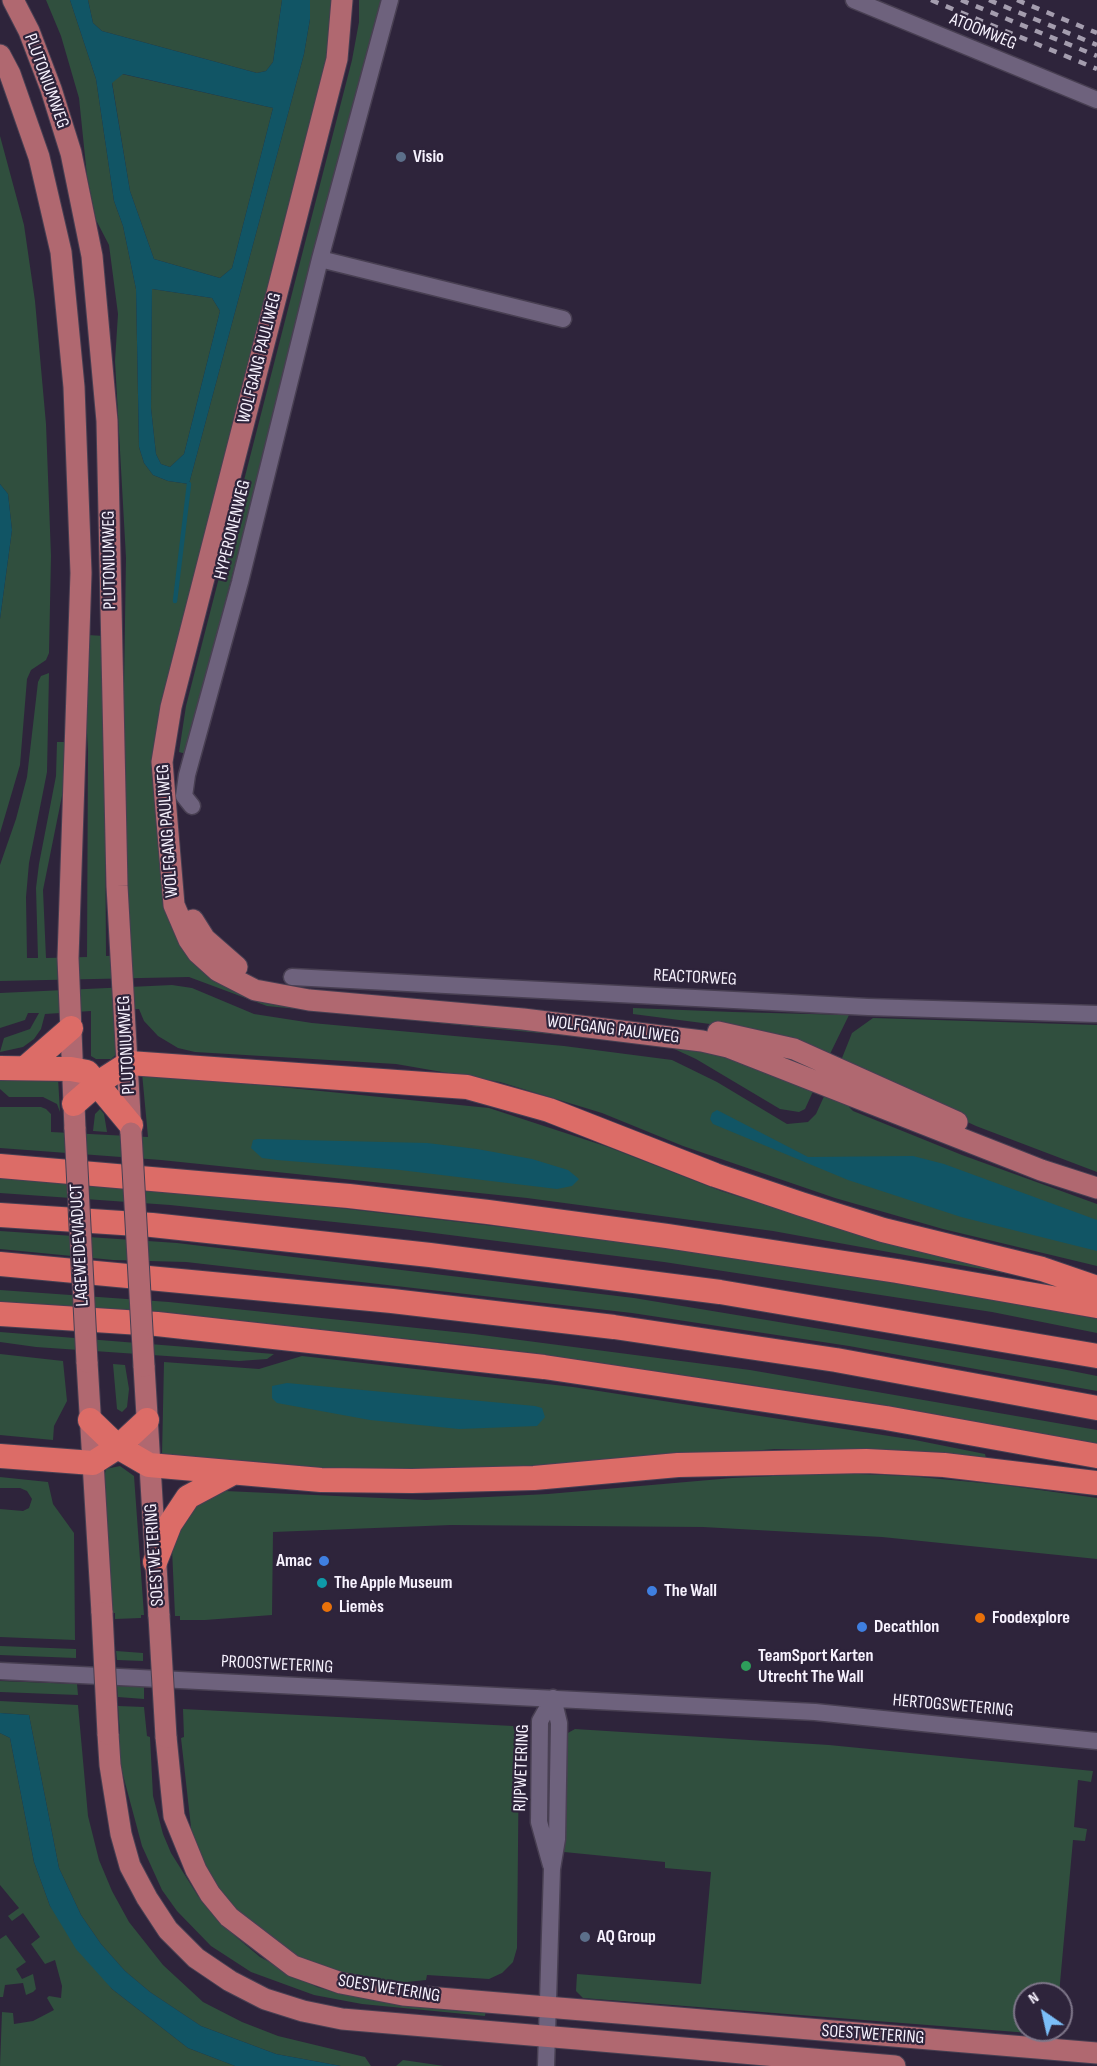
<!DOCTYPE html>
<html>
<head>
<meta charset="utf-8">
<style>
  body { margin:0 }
  #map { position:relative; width:1097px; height:2066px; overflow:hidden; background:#2e243b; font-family:"Sofia Sans Condensed",sans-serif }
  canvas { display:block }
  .north { position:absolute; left:1013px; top:1982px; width:60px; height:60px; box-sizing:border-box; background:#2e243b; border:2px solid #7e7689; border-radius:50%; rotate:326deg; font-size:16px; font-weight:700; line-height:24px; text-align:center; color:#f7f2fe }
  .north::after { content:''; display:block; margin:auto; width:21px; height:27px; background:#7bbef8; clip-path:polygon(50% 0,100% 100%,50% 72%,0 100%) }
</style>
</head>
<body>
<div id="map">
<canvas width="1097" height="2066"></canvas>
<div class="north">N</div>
</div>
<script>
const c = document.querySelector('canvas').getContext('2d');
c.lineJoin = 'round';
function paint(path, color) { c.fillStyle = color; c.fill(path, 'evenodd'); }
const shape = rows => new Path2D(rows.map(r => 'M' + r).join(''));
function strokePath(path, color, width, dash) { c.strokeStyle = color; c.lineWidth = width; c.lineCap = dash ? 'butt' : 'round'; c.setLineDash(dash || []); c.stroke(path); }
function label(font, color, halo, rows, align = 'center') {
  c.font = font + ' "Sofia Sans Condensed",sans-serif'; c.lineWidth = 4.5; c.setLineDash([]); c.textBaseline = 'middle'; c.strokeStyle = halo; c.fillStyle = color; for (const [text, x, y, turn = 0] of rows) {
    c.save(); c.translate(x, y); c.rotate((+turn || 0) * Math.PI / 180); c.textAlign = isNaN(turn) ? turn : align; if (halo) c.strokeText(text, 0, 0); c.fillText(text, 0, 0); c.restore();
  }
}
paint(shape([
  [46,0,70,0,96,79,114,201,123,226,136,289,139,447,144,463,153,475,168,481,189,484,304,54,310,19,310,0,333,0,327,66,161,704,156,753,163,890,215,977,710,1047,815,1087,805,1109,799,1112,780,1109,696,1059,670,1047,651,1044,267,1006,189,977,0,981,0,865,16,819,27,777,38,682,41,676,49,673,47,772,29,863,26,897,27,958,38,958,36,888,39,864,56,776,57,742,66,742,66,776,43,890,46,958,87,957,88,750,86,717,88,635,104,636,106,956,127,955,122,808,126,558,115,361,118,314,109,245,96,220,87,176,79,98,61,36],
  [88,0,282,0,273,62,266,71,257,73,102,31,93,23],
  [359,0,381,0,186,754,179,752,186,706,352,60,359,22],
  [122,74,273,108,232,268,220,278,154,259,130,191,112,82],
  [0,136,24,225,35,301,46,424,51,556,49,653,46,660,31,670,27,679,20,765,0,833,0,619,12,530,8,494,0,484],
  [152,289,212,298,220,311,184,454,170,467,161,464,156,454,151,408],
  [172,985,192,988,254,1014,312,1023,564,1046,672,1060,717,1082,787,1124,808,1122,816,1114,826,1092,850,1103,849,1107,853,1111,962,1155,1097,1204,1097,1266,943,1229,835,1198,683,1146,602,1113,500,1082,396,1064,195,1052,178,1048,158,1036,144,1021,139,1009,113,1010,119,1052,111,1059,96,1059,91,1056,91,1011,45,1014,41,1029,34,1039,23,1047,0,1052,4,1038,30,1029,39,1013,28,1013,25,1020,0,1028,0,993],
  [633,1008,733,1012,849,1015,829,1056,751,1033,710,1024,633,1014],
  [873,1018,1097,1025,1097,1172,976,1126,840,1063,852,1033],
  [142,1073,489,1108,608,1147,721,1191,868,1237,1015,1275,773,1231,527,1198,161,1160,0,1148,0,1107,41,1107,46,1109,51,1114,51,1132,148,1137],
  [0,1078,58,1078,60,1112,57,1104,43,1097,9,1097,0,1089],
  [100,1109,104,1114,107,1132,93,1131,95,1114],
  [0,1177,167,1188,666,1246,996,1299,1097,1319,1097,1333,992,1312,664,1262,402,1229,170,1205,0,1193],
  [0,1231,177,1243,634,1298,1062,1369,1097,1376,1097,1391,849,1346,632,1313,186,1262,113,1260,0,1249],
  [0,1290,169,1302,474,1334,750,1370,1097,1430,1097,1447,745,1384,474,1346,169,1314,0,1303],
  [0,1332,274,1354,267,1359,239,1361,36,1347,0,1342],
  [0,1354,63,1361,67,1401,54,1426,53,1440,0,1435],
  [302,1356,573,1387,915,1440,985,1454,986,1458,877,1449,775,1449,586,1464,360,1473,162,1455,164,1362,259,1369],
  [113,1364,125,1365,129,1389,127,1407,122,1412,117,1409],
  [120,1466,134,1476,144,1615,141,1615,141,1618,115,1619,115,1613,110,1613,104,1477,106,1469],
  [834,1473,909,1476,1004,1485,1097,1498,1097,1559,882,1537,703,1527,451,1525,273,1532,272,1615,205,1620,180,1620,180,1616,175,1616,172,1549,188,1508,225,1491,426,1500,548,1494,732,1478],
  [0,1477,48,1482,53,1504,74,1533,75,1640,0,1637,0,1509,23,1511,29,1508,32,1499,27,1491,20,1488,0,1488],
  [0,1646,76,1649,76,1658,0,1655],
  [116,1651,143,1653,143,1661,117,1660],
  [0,1681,77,1684,78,1695,0,1692],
  [117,1686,144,1687,144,1699,118,1697],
  [0,1701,78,1705,88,1816,99,1860,112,1891,129,1922,163,1965,203,2002,242,2022,278,2036,365,2057,371,2066,341,2066,276,2054,201,2026,150,1992,125,1971,101,1944,81,1915,59,1868,29,1715,0,1713],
  [118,1706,144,1707,147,1736,150,1737,153,1796,163,1834,171,1853,198,1896,235,1936,260,1957,317,1987,339,1993,486,2009,485,2016,362,2004,314,1995,251,1972,211,1946,177,1911,162,1890,142,1846,120,1764,117,1734,120,1734],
  [183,1709,513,1726,519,1745,517,1948,513,1962,502,1973,489,1979,427,1975,426,1980,387,1984,355,1979,299,1959,249,1924,226,1899,205,1866,192,1836,181,1738,184,1737],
  [575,1729,829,1745,1093,1771,1091,1782,1078,1780,1074,1827,1087,1829,1085,1841,1073,1840,1059,1994,1025,1994,1025,2030,1056,2030,1055,2035,583,1998,576,1991,577,1974,701,1984,711,1872,665,1868,665,1862,564,1852,566,1734],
  [0,1733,10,1738,34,1862,50,1906,112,1989,188,2048,235,2066,0,2066,2,2012,13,2013,14,2024,33,2021,54,2010,47,1998,49,1996,61,1998,62,1986,55,1960,45,1964,31,1944,40,1937,23,1913,12,1921,8,1916,19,1908,0,1885],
  [6,1935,26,1962,16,1969,22,1979,33,1974,36,1989,33,1992,26,1995,23,1983,5,1985,3,1997,0,1997,0,1939],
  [403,2060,444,2066,396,2066]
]), '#304f3e');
paint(shape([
  [70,0,88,0,93,23,102,31,257,73,266,71,273,62,282,0,310,0,310,19,304,54,189,484,168,481,153,475,144,463,139,447,136,289,123,226,114,201,96,79],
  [123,74,273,108,232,268,220,278,154,259,130,191,112,83],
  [152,289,212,298,220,311,184,454,170,467,161,464,156,454,151,408],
  [0,484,8,494,12,530,0,619],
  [717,1110,808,1157,913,1156,944,1164,1097,1220,1097,1251,961,1217,848,1180,713,1124,710,1119,712,1113],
  [258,1139,427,1143,477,1149,532,1159,568,1170,579,1179,572,1186,557,1189,400,1170,277,1160,262,1158,251,1148,253,1140],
  [287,1383,535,1406,542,1408,545,1417,537,1426,459,1429,370,1420,277,1403,272,1398,272,1386],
  [0,1713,29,1715,59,1868,81,1915,101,1944,125,1971,150,1992,201,2026,276,2054,341,2066,235,2066,188,2048,112,1989,76,1949,50,1906,34,1862,10,1738,0,1733]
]), '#115565');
strokePath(shape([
  [175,601,189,484]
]), '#115565', 4.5);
const minor = shape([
  [854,0,1097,100],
  [320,259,563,319],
  [192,806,184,796,187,775,240,582,320,259,390,0],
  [292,977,868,1007,1097,1014],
  [0,1671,815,1712,1097,1741],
  [551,1865,539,1822,540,1721,553,1698],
  [546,2066,552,1869,557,1839,559,1723,553,1698]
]);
const major = shape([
  [13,0,29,31,51,89,71,153,92,256,107,421,117,886,131,1133],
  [342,0,337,59,171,707,162,762,174,905,189,940,198,953,218,971,255,990,309,1000,523,1019,702,1041,728,1047,1041,1170,1097,1188],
  [0,55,10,74,39,157,61,252,74,387,81,573,68,958,75,1129],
  [193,920,205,939,237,967],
  [718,1032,794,1049,957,1122],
  [87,1362,102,1613],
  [144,1366,159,1616],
  [108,1734,110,1765,121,1834,130,1866,147,1898,168,1930,196,1958,230,1981,265,1999,303,2011,342,2019,895,2066],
  [166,1737,174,1816,196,1870,210,1894,229,1917,293,1966,341,1983,403,1995,1097,2053]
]);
const highway = shape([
  [0,1068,71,1069,87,1072,131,1125],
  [25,1068,71,1028],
  [74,1104,98,1083,129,1063,467,1087,549,1110,715,1175,801,1204,883,1230,1042,1269,1097,1288],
  [0,1166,349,1196,488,1212,667,1236,897,1271,1097,1306],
  [0,1215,152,1225,430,1255,720,1292,1097,1356],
  [0,1264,392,1301,614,1327,836,1360,1097,1408],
  [0,1314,157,1324,544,1367,886,1418,1097,1456],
  [90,1420,118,1447,149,1465,321,1480,412,1481,534,1478,678,1465,866,1461,944,1465,1097,1483],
  [0,1456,93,1463,118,1447,147,1420],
  [155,1562,170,1524,188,1497,233,1473]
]);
strokePath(minor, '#483f52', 19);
strokePath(major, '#483f52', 23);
strokePath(highway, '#483f52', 26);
strokePath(minor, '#6e627d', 16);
strokePath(major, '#b06870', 21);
strokePath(highway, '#dc6c67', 24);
strokePath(shape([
  [931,0,1097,69],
  [961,0,1097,56],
  [989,0,1097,45],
  [1017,0,1097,33]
]), '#a49dae', 4.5, [8, 8]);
const majorBridge = shape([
  [75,1129,87,1362],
  [131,1133,144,1366],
  [102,1613,108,1734],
  [159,1616,166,1737]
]);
strokePath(majorBridge, '#483f52', 23, []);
strokePath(majorBridge, '#b06870', 21);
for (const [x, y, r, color] of [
  [401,157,6,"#5c6f8a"],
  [324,1561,6,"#3f7fe0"],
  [322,1583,6,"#0f9aa8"],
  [652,1591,6,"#3f7fe0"],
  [327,1607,6,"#e8710a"],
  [980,1618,6,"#e8710a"],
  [862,1627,6,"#3f7fe0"],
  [746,1666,6,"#2e9e5b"],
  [585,1937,6,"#5c6f8a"]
]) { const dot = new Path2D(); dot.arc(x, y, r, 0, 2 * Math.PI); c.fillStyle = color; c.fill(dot); strokePath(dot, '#2e243b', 2); }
label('18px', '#f7f2fe', '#2e243b', [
  ["ATOOMWEG",983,32,22],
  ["PLUTONIUMWEG",46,81,70],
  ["WOLFGANG PAULIWEG",260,358,-76],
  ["HYPERONENWEG",233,530,-76],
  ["PLUTONIUMWEG",110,560,-91],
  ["WOLFGANG PAULIWEG",168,831,-94],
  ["REACTORWEG",695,978,3],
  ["WOLFGANG PAULIWEG",613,1030,7],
  ["PLUTONIUMWEG",127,1045,-93],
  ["LAGEWEIDEVIADUCT",80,1245,-93],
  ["SOESTWETERING",155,1555,-94],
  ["PROOSTWETERING",277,1665,3],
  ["HERTOGSWETERING",953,1706,5],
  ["RIJPWETERING",522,1768,-88],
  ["SOESTWETERING",389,1989,9],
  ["SOESTWETERING",873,2035,4]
]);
label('bold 18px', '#f7f2fe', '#2e243b', [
  ["Visio",413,157],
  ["Amac",312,1561,"right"],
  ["The Apple Museum",334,1583],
  ["The Wall",664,1591],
  ["Liemès",339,1607],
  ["Foodexplore",992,1618],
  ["Decathlon",874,1627],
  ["TeamSport Karten",758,1656],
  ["Utrecht The Wall",758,1677],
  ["AQ Group",597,1937]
], 'left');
</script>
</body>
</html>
